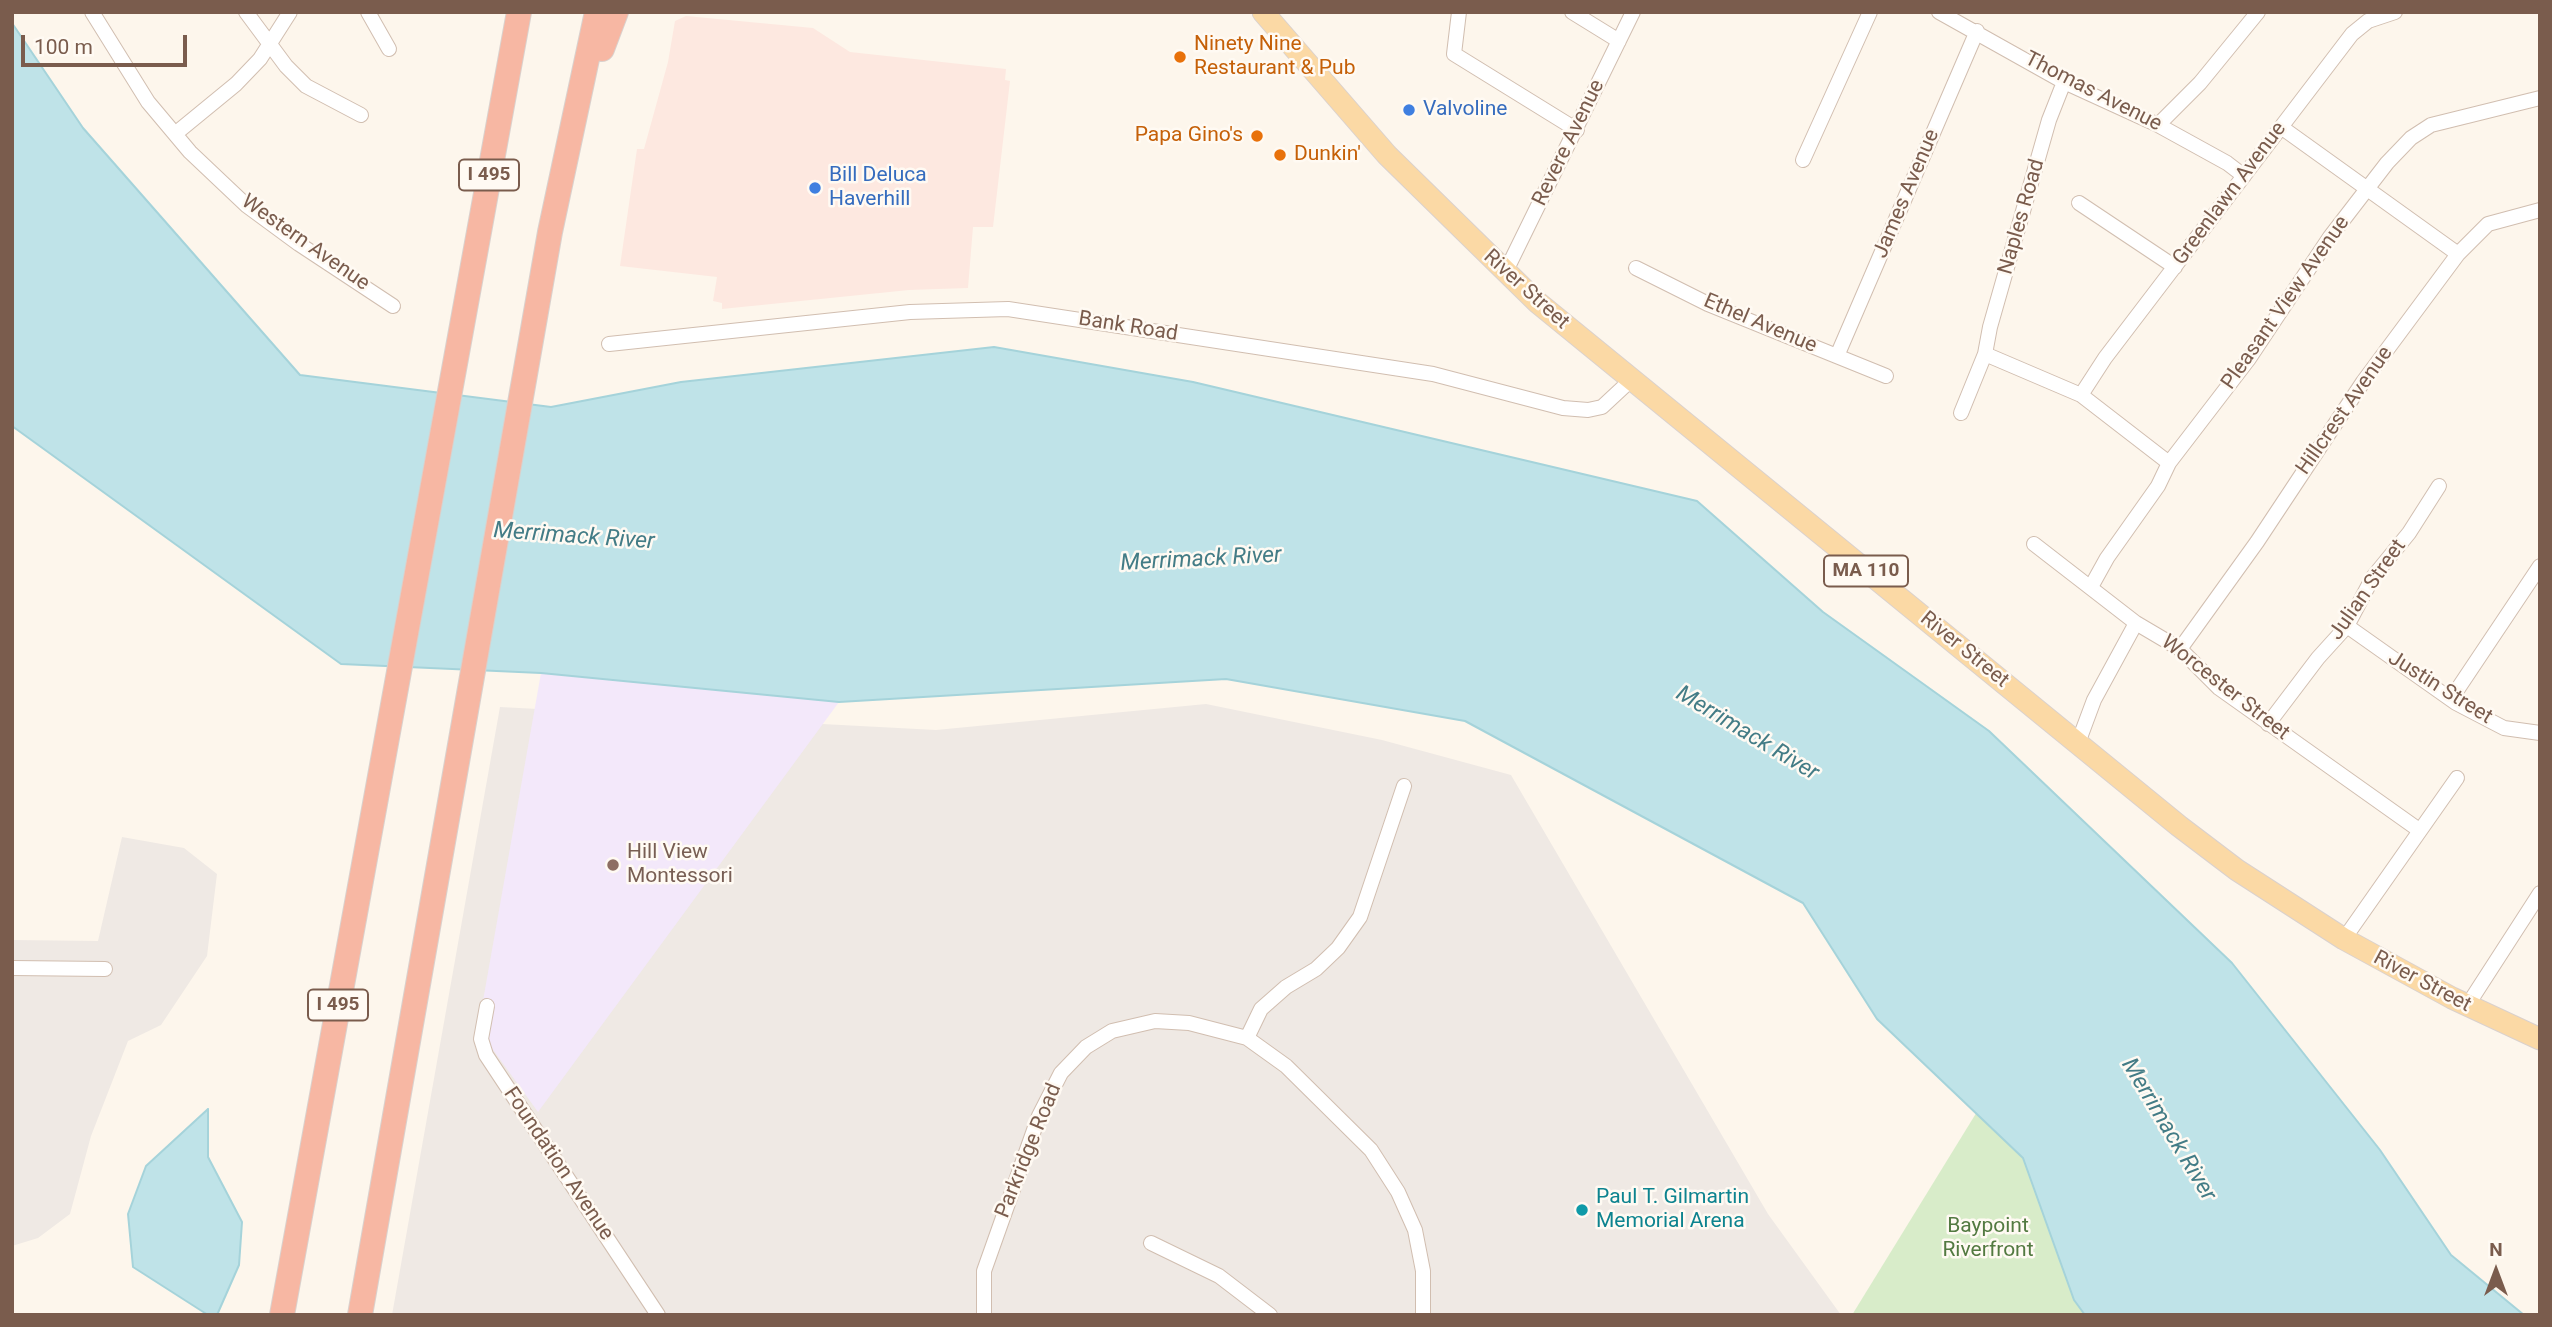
<!DOCTYPE html>
<html>
<head>
<meta charset="utf-8">
<style>
  body { margin:0 }
  #map { position:relative; width:2552px; height:1327px; overflow:hidden; background:#fdf6ec; font-family:Roboto,sans-serif }
  canvas { display:block }
  .frame { position:absolute; inset:0; border:14px solid #7a5c4d; pointer-events:none }
  .north { position:absolute; left:2461px; top:1236px; width:70px; height:70px; -webkit-text-stroke:5px #fffaf3; paint-order:stroke; rotate:0deg; font-size:19px; font-weight:700; line-height:28px; text-align:center; color:#7a5c4d }
  .north::after { content:''; display:block; margin:auto; width:24px; height:32px; background:#7a5c4d; clip-path:polygon(50% 0,100% 100%,50% 72%,0 100%) }
  .scale { position:absolute; left:21px; top:35px; width:166px; height:32px; box-sizing:border-box; border:4px solid #7a5c4d; border-top:0; padding-left:9px; font-size:21px; line-height:24px; white-space:nowrap; color:#7a5c4d; -webkit-text-stroke:5px #fffaf3; paint-order:stroke }
</style>
</head>
<body>
<div id="map">
<canvas width="2552" height="1327"></canvas>
<div class="frame"></div>
<div class="north">N</div>
<div class="scale">100 m</div>
</div>
<script>
const c = document.querySelector('canvas').getContext('2d');
c.lineJoin = 'round';
function paint(path, color) { c.fillStyle = color; c.fill(path, 'evenodd'); }
const shape = rows => new Path2D(rows.map(r => 'M' + r).join(''));
function strokePath(path, color, width, dash) { c.strokeStyle = color; c.lineWidth = width; c.lineCap = dash ? 'butt' : 'round'; c.setLineDash(dash || []); c.stroke(path); }
function label(font, color, halo, rows, align = 'center') {
  c.font = font + ' Roboto,sans-serif'; c.lineWidth = 5; c.setLineDash([]); c.textBaseline = 'middle'; c.strokeStyle = halo; c.fillStyle = color; for (const [text, x, y, turn = 0] of rows) {
    c.save(); c.translate(x, y); c.rotate((+turn || 0) * Math.PI / 180); c.textAlign = isNaN(turn) ? turn : align; if (halo) c.strokeText(text, 0, 0); c.fillText(text, 0, 0); c.restore();
  }
}
paint(shape([
  [686,16,813,28,850,52,1006,69,1005,80,1010,81,993,227,973,227,968,288,909,290,722,309,722,303,713,301,717,277,620,266,637,149,644,149,668,62,675,21]
]), '#fde8e0');
paint(shape([
  [1206,704,1382,740,1511,775,1768,1214,1841,1315,392,1315,500,707,936,730],
  [122,837,184,848,217,874,207,956,161,1025,128,1041,91,1136,70,1214,38,1238,12,1246,12,940,98,941]
]), '#efe9e4');
paint(shape([
  [541,673,839,702,538,1112,478,1029]
]), '#f3e8fa');
paint(shape([
  [1983,1102,2037,1152,2112,1315,1852,1315]
]), '#d8ecc9');
const water = shape([
  [12,23,83,128,300,375,551,407,681,382,994,347,1193,382,1697,501,1823,612,1989,731,2232,963,2380,1150,2451,1255,2524,1315,2085,1315,2074,1300,2023,1158,1877,1019,1803,903,1465,721,1226,679,839,702,541,673,341,664,12,426,12,23],
  [208,1109,208,1157,242,1222,239,1265,217,1315,208,1315,133,1267,128,1214,146,1166,208,1109]
]);
paint(water, '#bfe3e8');
strokePath(water, '#a5d3da', 2);
const minor = shape([
  [92,12,148,102,190,152,246,205,299,244,393,306],
  [246,12,286,66,306,86,361,115],
  [368,12,389,49],
  [1459,12,1454,54,1577,130],
  [1572,12,1619,41],
  [1939,12,2064,82,2158,125,2227,163,2244,176],
  [2158,125,2200,83,2258,12],
  [2281,127,2458,254],
  [175,134,236,84,260,59,290,12],
  [1803,160,1870,12],
  [2079,203,2175,267],
  [1636,268,1708,304,1886,376],
  [1505,273,1633,12],
  [609,344,910,312,1008,309,1433,374,1563,408,1588,410,1602,407,1631,380],
  [1985,354,2081,395,2169,463],
  [1837,356,1977,31],
  [2081,395,2105,358,2352,34,2368,21,2395,12],
  [1961,413,1985,354,1990,327,2049,120,2064,82],
  [2034,544,2136,623,2180,649,2219,688,2419,830],
  [2092,585,2107,558,2158,486,2169,463,2248,360,2330,237,2387,163,2411,138,2431,125,2540,98],
  [2347,626,2456,703,2504,728,2540,733],
  [2180,649,2257,542,2363,382,2458,254,2488,224,2540,210],
  [2451,699,2540,566],
  [2268,724,2318,658,2347,626,2373,577,2409,533,2439,486],
  [2078,743,2094,700,2136,623],
  [2344,939,2457,778],
  [12,968,105,969],
  [487,1006,481,1039,486,1055,658,1315],
  [2467,1006,2540,893],
  [1247,1038,1261,1009,1286,987,1316,969,1338,948,1360,917,1404,786],
  [1151,1243,1219,1276,1270,1315],
  [984,1315,984,1271,1039,1116,1061,1073,1086,1047,1112,1031,1155,1021,1189,1023,1247,1038,1286,1066,1371,1150,1398,1192,1415,1230,1423,1271,1423,1315]
]);
const primary = shape([
  [1263,12,1387,155,1537,302,2179,826,2237,870,2344,939,2452,998,2540,1039]
]);
const motorway = shape([
  [602,49,616,12],
  [282,1315,519,12],
  [360,1315,550,232,597,12]
]);
strokePath(minor, '#d1beb0', 16);
strokePath(primary, '#dad1cd', 23);
strokePath(motorway, '#dad1cd', 26);
strokePath(minor, '#fff', 14);
strokePath(primary, '#fbd9a5', 21);
strokePath(motorway, '#f7b7a3', 24);
for (const [x, y, r, color] of [
  [1180,57,7,"#e8710a"],
  [1409,110,7,"#3f7fe0"],
  [1257,136,7,"#e8710a"],
  [1280,155,7,"#e8710a"],
  [815,188,7,"#3f7fe0"],
  [613,865,7,"#8d6e63"],
  [1582,1210,7,"#0f9aa8"]
]) { const dot = new Path2D(); dot.arc(x, y, r, 0, 2 * Math.PI); c.fillStyle = color; c.fill(dot); strokePath(dot, '#fffaf3', 2.5); }
for (const [x, y, w] of [
  [489,175,60],
  [1866,571,84],
  [338,1005,60]
]) { const box = new Path2D(); box.roundRect(x - w / 2, y - 15.5, w, 31, 5); c.fillStyle = '#fffaf3'; c.fill(box); strokePath(box, '#7a5c4d', 2); }
label('bold 19px', '#7a5c4d', null, [
  ["I 495",489,175],
  ["MA 110",1866,571],
  ["I 495",338,1005]
]);
label('21px', '#c56008', '#fffaf3', [
  ["Ninety Nine",1194,45],
  ["Restaurant & Pub",1194,69],
  ["Papa Gino's",1243,136,"right"],
  ["Dunkin'",1294,155]
], 'left');
label('21px', '#7a5c4d', '#fffaf3', [
  ["Thomas Avenue",2093,92,27],
  ["Revere Avenue",1569,143,-64],
  ["James Avenue",1907,194,-67],
  ["Greenlawn Avenue",2230,194,-53],
  ["Naples Road",2022,217,-74],
  ["Western Avenue",305,243,35],
  ["River Street",1526,290,42],
  ["Pleasant View Avenue",2286,303,-55],
  ["Ethel Avenue",1760,324,23],
  ["Bank Road",1128,327,9],
  ["Hillcrest Avenue",2345,411,-55],
  ["Julian Street",2368,590,-55],
  ["River Street",1964,650,39],
  ["Worcester Street",2225,688,38],
  ["Justin Street",2440,688,32],
  ["River Street",2422,982,28],
  ["Parkridge Road",1029,1151,-68],
  ["Foundation Avenue",558,1164,56]
]);
label('21px', '#366cbe', '#fffaf3', [
  ["Valvoline",1423,110],
  ["Bill Deluca",829,176],
  ["Haverhill",829,200]
], 'left');
label('21px', '#785e54', '#fffaf3', [
  ["Hill View",627,853],
  ["Montessori",627,877]
], 'left');
label('21px', '#0d838f', '#fffaf3', [
  ["Paul T. Gilmartin",1596,1198],
  ["Memorial Arena",1596,1222]
], 'left');
label('21px', '#537a41', '#fffaf3', [
  ["Baypoint",1988,1227],
  ["Riverfront",1988,1251]
]);
label('italic 23px', '#437c86', '#fffaf3', [
  ["Merrimack River",574,537,4],
  ["Merrimack River",1201,560,-3],
  ["Merrimack River",1747,734,31],
  ["Merrimack River",2168,1130,59]
]);
</script>
</body>
</html>
